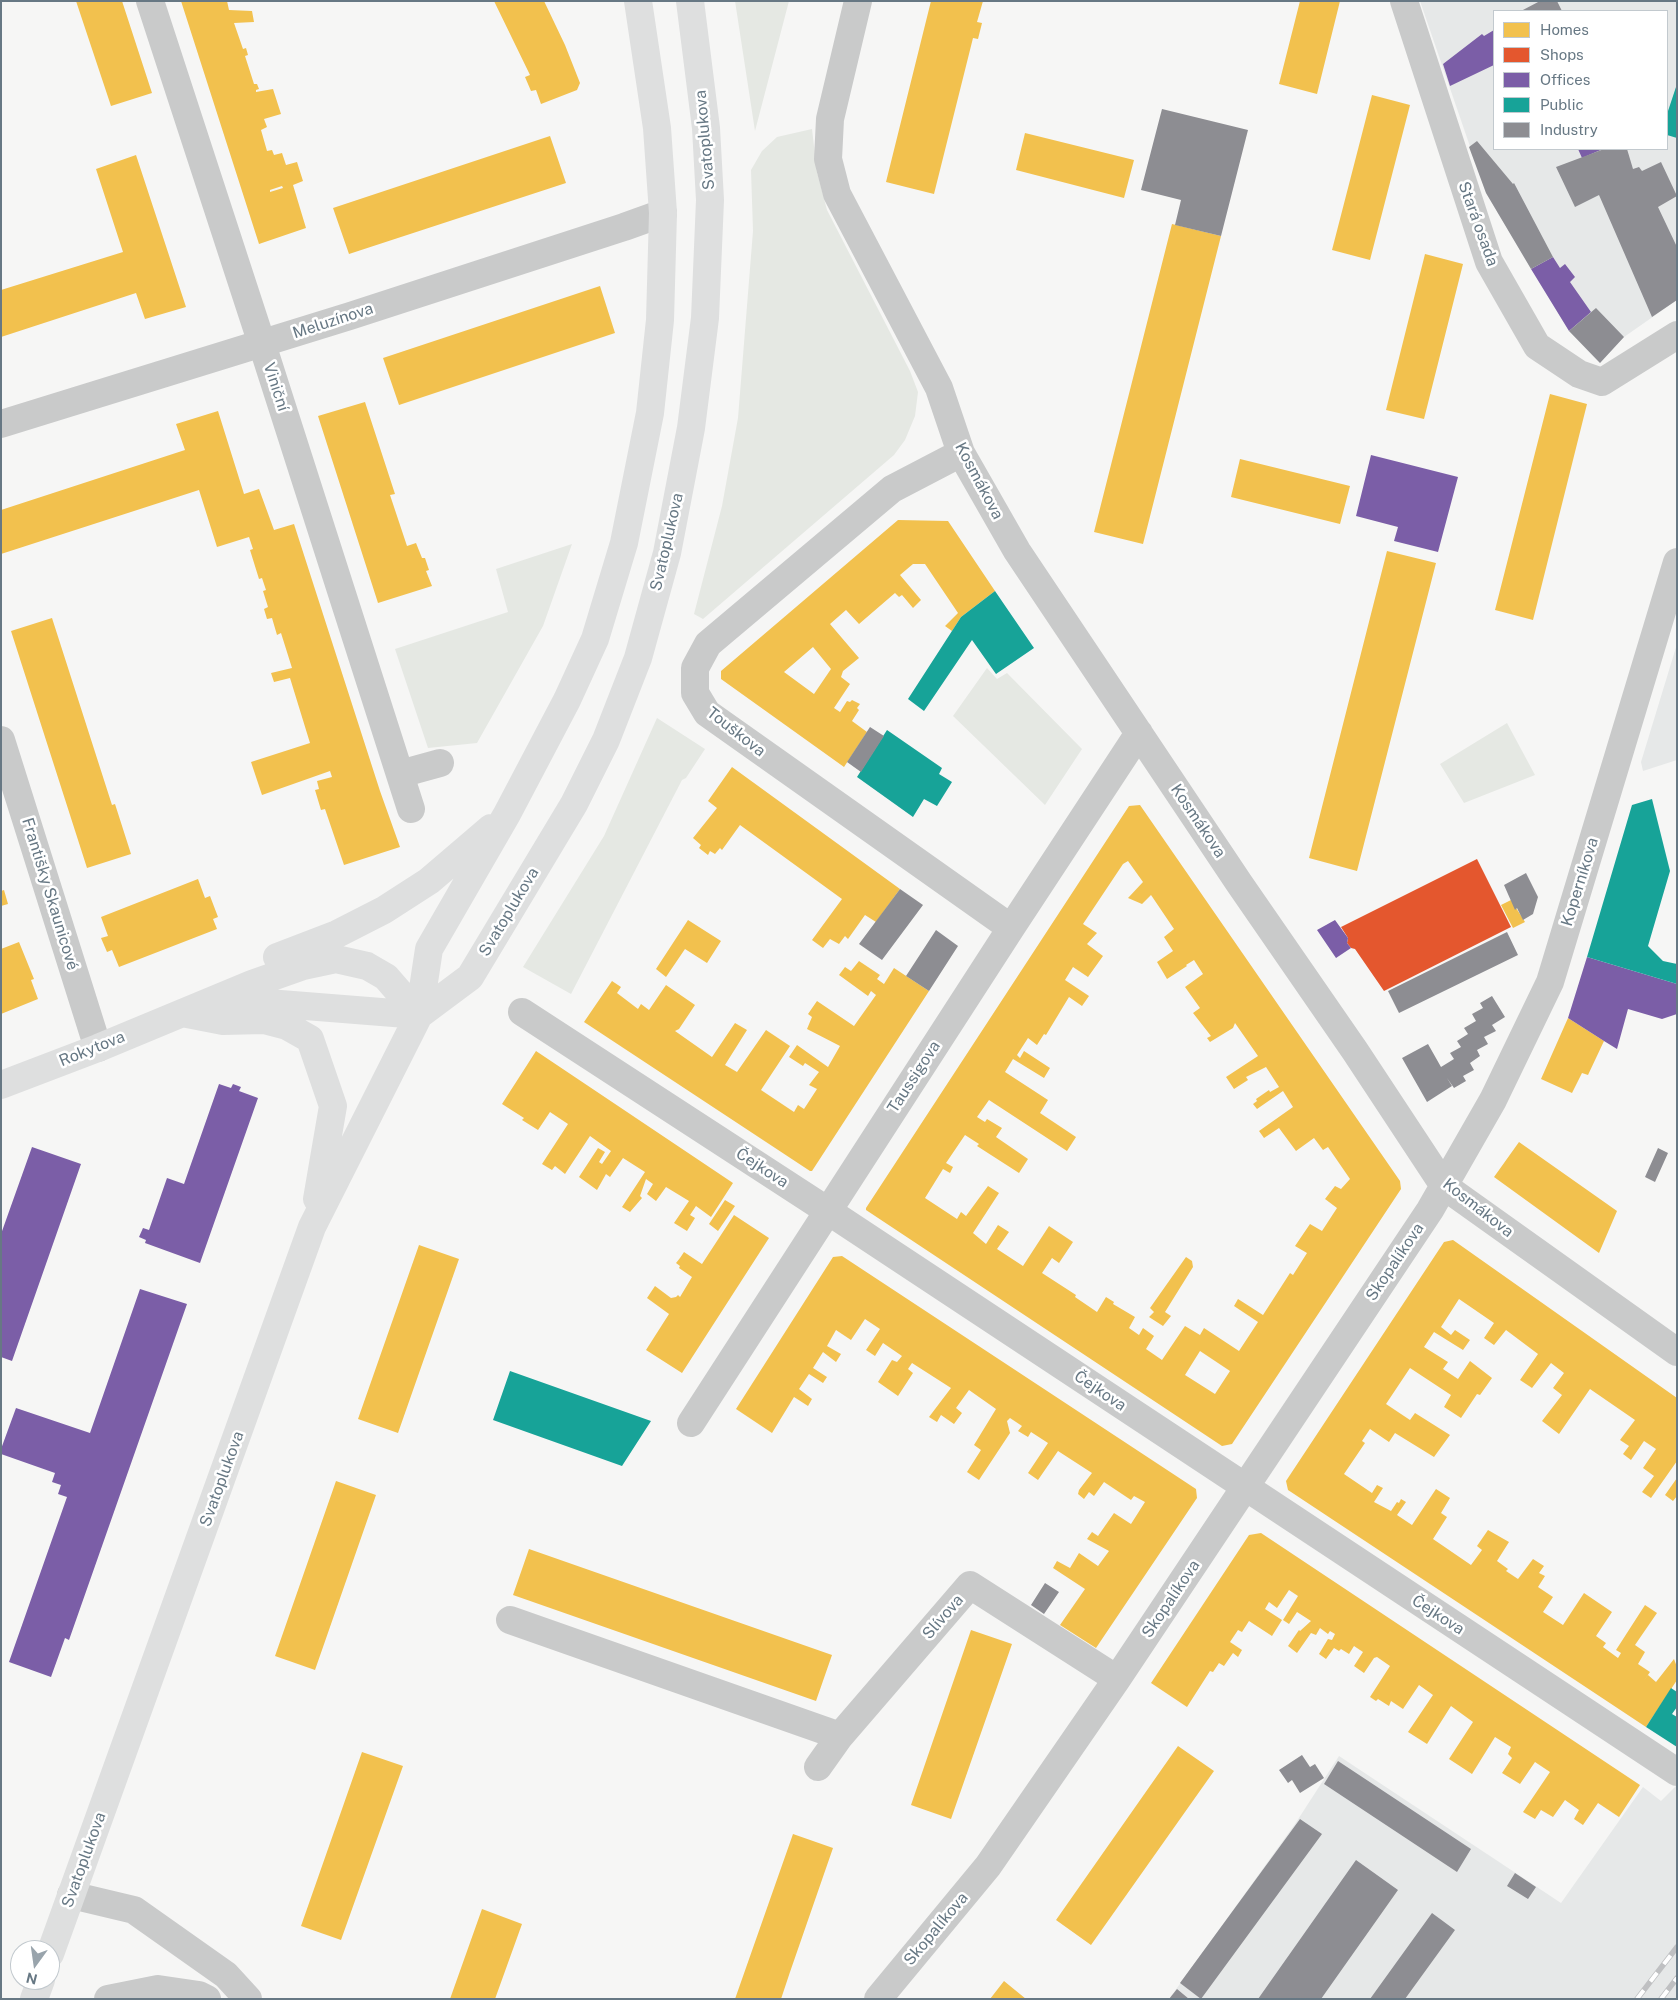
<!DOCTYPE html>
<html>
<head>
<meta charset="utf-8">
<style>
  body { margin:0 }
  #map { position:relative; width:1678px; height:2000px; overflow:hidden; background:#f6f6f5; font-family:"Public Sans",sans-serif }
  canvas { display:block }
  .frame { position:absolute; inset:0; border:2px solid #677884; pointer-events:none }
  .legend { position:absolute; left:1493px; top:10px; width:175px; height:140px; box-sizing:border-box; background:#fff; border:1px solid #c2c9ce; margin:0; padding:6px 9px; list-style:none; font-size:15px; color:#677884 }
  .legend li { display:flex; align-items:center; gap:10px; height:25px }
  .legend b { width:25px; border:1px solid #c2c9ce }
  .north { position:absolute; left:10px; top:1940px; width:50px; height:50px; box-sizing:border-box; background:#fff; border:1px solid #c2c9ce; border-radius:50%; rotate:194deg; font-size:14px; font-weight:700; line-height:20px; text-align:center; color:#677884 }
  .north::after { content:''; display:block; margin:auto; width:18px; height:22px; background:#99a4ac; clip-path:polygon(50% 0,100% 100%,50% 72%,0 100%) }
</style>
</head>
<body>
<div id="map">
<canvas width="1678" height="2000"></canvas>
<div class="frame"></div>
<ul class="legend">
<li><b style="height:14px;background:#f2c14e"></b>Homes</li>
<li><b style="height:14px;background:#e4572e"></b>Shops</li>
<li><b style="height:14px;background:#7b5ea7"></b>Offices</li>
<li><b style="height:14px;background:#17a398"></b>Public</li>
<li><b style="height:14px;background:#8d8d92"></b>Industry</li>
</ul>
<div class="north">N</div>
</div>
<script>
const c = document.querySelector('canvas').getContext('2d');
c.lineJoin = 'round';
function paint(path, color) { c.fillStyle = color; c.fill(path, 'evenodd'); }
const shape = rows => new Path2D(rows.map(r => 'M' + r).join(''));
function strokePath(path, color, width, dash) { c.strokeStyle = color; c.lineWidth = width; c.lineCap = dash ? 'butt' : 'round'; c.setLineDash(dash || []); c.stroke(path); }
function label(font, color, halo, rows, align = 'center') {
  c.font = font + ' "Public Sans",sans-serif'; c.lineWidth = 5; c.setLineDash([]); c.textBaseline = 'middle'; c.strokeStyle = halo; c.fillStyle = color; for (const [text, x, y, turn = 0] of rows) {
    c.save(); c.translate(x, y); c.rotate((+turn || 0) * Math.PI / 180); c.textAlign = isNaN(turn) ? turn : align; if (halo) c.strokeText(text, 0, 0); c.fillText(text, 0, 0); c.restore();
  }
}
paint(shape([
  [1420,1,1677,1,1677,300,1624,337,1600,363,1569,331,1486,193],
  [1494,11,1667,11,1667,149,1494,149],
  [1677,644,1677,760,1643,771,1641,762],
  [1339,1756,1561,1903,1643,1787,1661,1801,1677,1785,1677,1999,1169,1999,1295,1824]
]), '#e6e8e8');
paint(shape([
  [735,1,789,1,755,131],
  [812,129,817,172,827,210,910,371,918,392,915,416,905,440,894,455,703,619,694,614,722,506,738,418,753,231,751,170,762,151,777,137],
  [572,544,543,626,477,743,428,748,395,649,508,612,496,569],
  [987,668,997,679,1007,673,1082,749,1045,805,953,716],
  [657,718,705,749,686,778,682,780,571,994,523,967,604,836],
  [1507,723,1535,775,1464,803,1440,764]
]), '#e5e8e3');
paint(shape([
  [76,1,122,1,152,93,111,106],
  [181,1,227,1,229,10,252,11,254,22,234,23,243,49,246,48,248,55,245,56,254,84,257,84,259,89,256,90,256,92,273,89,281,114,264,119,267,127,261,130,267,151,272,150,274,155,282,153,286,165,297,162,303,181,293,185,306,228,259,244],
  [282,186,283,188,270,192,270,190],
  [494,1,544,1,565,45,580,83,577,90,541,104,536,90,531,91,525,77,530,75],
  [931,1,983,1,977,22,982,23,978,39,973,38,934,194,886,182],
  [1300,1,1340,1,1317,94,1279,84],
  [1372,95,1410,105,1370,260,1332,250],
  [1025,133,1134,160,1124,198,1016,170],
  [550,136,566,183,349,254,333,208],
  [136,155,186,307,145,319,136,293,1,337,1,290,123,252,96,169],
  [1172,224,1221,236,1143,544,1094,532],
  [1425,254,1463,264,1424,419,1386,410],
  [600,286,615,333,399,405,383,358],
  [1550,394,1587,404,1533,620,1495,610],
  [365,402,395,494,390,495,407,546,416,543,422,558,425,558,429,570,426,571,432,586,378,603,318,416],
  [218,411,244,494,259,489,274,530,294,524,380,791,400,847,344,865,325,809,321,810,315,790,319,789,317,781,332,777,330,771,262,795,251,762,310,743,290,678,274,682,271,673,292,668,281,633,277,635,272,618,267,619,264,609,268,607,263,591,266,590,262,578,259,579,250,550,253,549,249,537,217,547,199,490,1,554,1,510,185,450,176,424],
  [1240,459,1350,486,1340,524,1231,497],
  [898,520,948,521,995,591,961,617,952,631,945,626,958,613,925,564,913,564,900,575,921,600,913,608,902,595,899,597,895,593,859,624,846,610,830,624,859,658,843,671,841,677,850,684,834,708,840,712,847,701,850,702,852,700,860,704,857,708,859,710,852,721,867,732,844,767,721,679,721,671],
  [813,647,831,669,814,694,784,672],
  [1387,551,1436,563,1357,871,1309,858],
  [52,618,112,805,115,804,131,854,87,868,11,631],
  [732,767,900,889,876,922,865,915,848,939,845,936,839,944,830,939,823,948,812,940,842,899,740,825,722,850,720,848,715,854,710,851,708,855,699,848,701,845,693,838,717,808,708,801],
  [1140,805,1400,1181,1401,1189,1232,1444,1222,1446,866,1210,866,1208,1129,806],
  [1128,861,1143,882,1128,898,1142,904,1151,895,1174,929,1164,937,1173,951,1157,962,1167,979,1187,966,1186,965,1194,960,1203,974,1185,987,1200,1008,1193,1013,1211,1036,1207,1038,1210,1042,1233,1028,1235,1023,1258,1056,1226,1077,1234,1089,1248,1080,1246,1077,1266,1067,1279,1087,1270,1092,1269,1090,1256,1099,1257,1101,1253,1104,1257,1109,1283,1091,1293,1107,1259,1131,1264,1138,1279,1128,1296,1151,1314,1138,1323,1150,1328,1147,1350,1179,1341,1189,1335,1186,1325,1199,1337,1208,1322,1231,1310,1224,1295,1246,1307,1253,1293,1275,1290,1273,1263,1315,1238,1299,1234,1306,1258,1322,1239,1351,1204,1328,1200,1335,1185,1326,1162,1360,1146,1349,1154,1336,1143,1328,1139,1335,1129,1328,1135,1317,1113,1304,1114,1302,1106,1297,1097,1312,1075,1297,1076,1295,1042,1273,1052,1258,1059,1263,1073,1242,1049,1226,1023,1266,997,1249,1009,1232,998,1225,986,1244,973,1233,999,1193,988,1186,966,1216,961,1212,957,1219,925,1198,943,1169,950,1173,953,1167,946,1163,965,1135,979,1144,977,1146,1019,1173,1028,1159,996,1137,1002,1128,987,1119,985,1122,977,1117,989,1100,1067,1151,1076,1137,1040,1113,1048,1100,1005,1072,1013,1059,1044,1078,1050,1068,1024,1051,1020,1058,1017,1055,1028,1038,1037,1045,1044,1034,1046,1035,1069,997,1082,1006,1089,996,1065,980,1073,967,1088,977,1103,956,1087,944,1097,933,1083,924,1123,864],
  [1200,1351,1230,1371,1215,1394,1185,1375],
  [198,879,205,898,210,896,218,917,213,919,217,929,119,967,112,950,107,952,101,938,108,936,101,917],
  [4,890,8,904,1,906,1,891],
  [1511,900,1525,922,1513,928,1501,905],
  [688,920,721,941,707,963,685,949,666,977,656,969],
  [19,942,34,979,31,980,38,999,1,1014,1,949],
  [859,961,880,975,877,979,884,984,894,968,929,991,812,1171,810,1171,584,1022,612,981,621,987,617,993,638,1009,641,1004,649,1010,666,985,695,1005,679,1029,675,1031,712,1057,735,1023,747,1030,725,1065,737,1072,766,1030,790,1046,761,1090,794,1112,798,1105,804,1109,817,1089,809,1085,819,1072,805,1063,803,1066,789,1057,797,1045,828,1067,840,1046,807,1029,812,1017,808,1014,817,1001,854,1026,876,995,871,991,868,996,839,975,845,967,851,971],
  [1568,1018,1604,1041,1588,1075,1582,1073,1572,1093,1541,1079],
  [536,1051,733,1183,711,1217,696,1206,690,1215,695,1218,687,1231,674,1223,689,1201,666,1187,656,1201,647,1194,653,1184,646,1179,640,1196,642,1198,630,1212,622,1207,645,1172,623,1158,610,1177,606,1174,597,1190,579,1177,598,1148,605,1152,599,1162,602,1164,611,1151,590,1136,565,1174,555,1166,552,1170,542,1164,568,1124,550,1112,538,1130,522,1120,524,1118,502,1104],
  [1519,1142,1617,1211,1599,1253,1494,1177],
  [725,1200,735,1206,718,1231,709,1224],
  [734,1215,769,1238,682,1373,646,1350,669,1314,647,1298,655,1286,671,1298,676,1297,678,1295,680,1297,692,1277,679,1268,680,1266,676,1263,680,1258,684,1252,702,1264],
  [1453,1240,1677,1398,1677,1461,1651,1498,1642,1492,1654,1476,1643,1468,1656,1449,1644,1441,1631,1460,1623,1454,1629,1446,1620,1440,1635,1420,1590,1389,1559,1434,1542,1421,1562,1395,1553,1388,1564,1373,1551,1363,1532,1388,1520,1380,1538,1354,1506,1330,1494,1345,1484,1338,1494,1323,1459,1299,1441,1327,1451,1335,1455,1330,1470,1340,1463,1350,1434,1332,1424,1347,1448,1362,1443,1369,1458,1379,1470,1361,1492,1378,1480,1395,1477,1394,1461,1418,1444,1407,1451,1395,1410,1368,1386,1404,1410,1420,1415,1413,1450,1435,1434,1457,1395,1433,1389,1442,1370,1429,1362,1441,1365,1443,1344,1474,1372,1493,1377,1485,1383,1488,1374,1502,1391,1511,1397,1502,1399,1503,1401,1499,1406,1502,1397,1515,1412,1525,1436,1489,1450,1498,1441,1513,1447,1517,1433,1539,1471,1565,1482,1550,1477,1546,1488,1530,1509,1542,1497,1561,1508,1569,1506,1571,1518,1579,1533,1559,1544,1566,1539,1573,1545,1576,1538,1587,1553,1597,1543,1612,1563,1625,1584,1593,1612,1612,1596,1636,1606,1643,1603,1647,1618,1658,1621,1653,1616,1650,1645,1605,1657,1613,1635,1645,1645,1652,1638,1664,1650,1672,1643,1682,1648,1675,1656,1682,1674,1659,1677,1667,1677,1680,1646,1727,1288,1490,1286,1481,1444,1242],
  [419,1245,459,1259,398,1433,358,1419],
  [842,1256,1196,1489,1197,1498,1096,1648,1060,1625,1085,1589,1053,1568,1057,1561,1070,1568,1079,1553,1098,1566,1109,1551,1087,1539,1092,1532,1098,1536,1114,1513,1131,1524,1145,1502,1134,1496,1131,1500,1104,1482,1094,1496,1089,1492,1084,1499,1078,1494,1079,1490,1092,1473,1058,1451,1038,1480,1028,1473,1048,1443,1031,1432,1028,1437,1018,1431,1022,1426,1010,1418,1007,1421,1010,1433,979,1480,967,1472,981,1450,974,1445,996,1409,969,1390,956,1408,962,1413,954,1424,941,1415,937,1422,929,1417,951,1388,912,1363,908,1369,913,1373,898,1396,878,1382,892,1360,897,1362,902,1356,883,1343,875,1356,866,1350,880,1329,865,1319,851,1340,836,1330,827,1346,841,1354,836,1362,823,1352,813,1368,827,1377,823,1383,809,1374,799,1389,812,1399,808,1406,794,1397,772,1433,736,1409,833,1257],
  [1186,1257,1192,1261,1193,1267,1165,1312,1171,1316,1163,1326,1149,1317,1154,1312,1150,1308],
  [1677,1478,1677,1496,1673,1501,1665,1495],
  [336,1481,376,1495,315,1670,275,1656],
  [1261,1533,1640,1785,1619,1817,1598,1803,1583,1825,1574,1819,1579,1810,1565,1800,1553,1817,1541,1810,1535,1819,1523,1812,1550,1772,1535,1762,1520,1784,1502,1773,1512,1758,1508,1754,1511,1747,1495,1737,1472,1774,1449,1759,1473,1722,1451,1706,1427,1744,1408,1732,1433,1695,1419,1685,1403,1709,1391,1701,1389,1706,1378,1699,1376,1701,1370,1697,1390,1666,1377,1657,1374,1658,1364,1673,1354,1666,1363,1652,1354,1646,1349,1654,1341,1649,1339,1651,1334,1648,1326,1659,1319,1654,1328,1639,1332,1640,1335,1634,1330,1631,1328,1634,1320,1628,1316,1635,1311,1633,1297,1653,1288,1646,1299,1630,1300,1631,1311,1621,1297,1612,1289,1624,1283,1620,1298,1596,1289,1590,1277,1608,1269,1602,1265,1609,1282,1620,1272,1636,1249,1621,1242,1632,1238,1630,1230,1642,1242,1650,1238,1657,1233,1653,1224,1666,1219,1663,1213,1672,1210,1671,1187,1707,1151,1683,1249,1535],
  [529,1549,832,1655,816,1701,513,1595],
  [971,1630,1012,1644,951,1819,911,1805],
  [1178,1746,1214,1771,1091,1945,1056,1920],
  [362,1752,403,1766,341,1940,301,1926],
  [793,1834,833,1848,790,1972,781,1999,735,1999],
  [482,1909,522,1924,495,1999,450,1999],
  [1004,1981,1026,1999,990,1999]
]), '#f2c14e');
paint(shape([
  [1477,859,1511,927,1384,991,1355,949,1351,948,1347,943,1348,938,1341,927]
]), '#e4572e');
paint(shape([
  [1494,30,1494,65,1450,86,1443,64,1482,34,1484,36],
  [1578,149,1603,149,1582,158],
  [1553,257,1560,268,1565,264,1575,277,1570,282,1591,312,1569,331,1531,269],
  [1371,455,1458,477,1438,552,1394,541,1398,527,1356,516],
  [1335,920,1348,938,1347,943,1351,948,1336,958,1317,930],
  [1587,957,1677,984,1677,1014,1662,1019,1628,1009,1617,1049,1604,1041,1568,1018],
  [219,1084,231,1088,233,1084,241,1087,239,1091,258,1098,200,1263,145,1243,146,1240,139,1237,143,1228,149,1230,167,1178,184,1184],
  [32,1147,81,1164,12,1361,1,1357,1,1234],
  [140,1289,187,1304,69,1640,65,1638,51,1677,9,1662,67,1497,58,1494,61,1485,52,1482,55,1473,1,1454,1,1449,16,1408,90,1433]
]), '#7b5ea7');
paint(shape([
  [1677,84,1677,138,1667,135,1667,114],
  [995,591,1034,648,996,674,972,640,924,711,908,699,961,617],
  [887,730,942,768,939,774,952,782,937,806,924,799,913,817,857,777],
  [1652,799,1670,871,1648,946,1663,961,1677,964,1677,984,1587,957,1632,805],
  [510,1371,651,1421,622,1466,493,1420],
  [1671,1688,1677,1692,1677,1707,1672,1714,1677,1717,1677,1747,1646,1727]
]), '#17a398');
paint(shape([
  [1540,1,1557,1,1562,11,1521,11],
  [1162,109,1248,130,1221,236,1175,225,1181,200,1141,190],
  [1477,141,1513,184,1514,183,1553,257,1531,269,1486,193,1469,147],
  [1604,149,1627,149,1633,169,1639,167,1642,171,1661,162,1677,196,1658,207,1677,247,1677,300,1652,317,1599,195,1575,207,1556,167],
  [1596,308,1624,337,1600,363,1569,331],
  [870,727,884,736,861,772,847,762],
  [1526,873,1538,897,1533,914,1523,920,1517,908,1515,910,1504,885],
  [900,889,923,905,882,960,859,944],
  [936,930,958,946,929,991,906,976],
  [1507,932,1518,955,1399,1013,1388,991],
  [1492,996,1505,1017,1492,1025,1496,1031,1484,1037,1488,1044,1477,1050,1480,1056,1470,1063,1474,1070,1463,1076,1466,1081,1454,1088,1447,1078,1452,1086,1427,1102,1402,1058,1428,1044,1441,1067,1454,1059,1450,1053,1461,1047,1457,1041,1468,1034,1464,1028,1476,1021,1472,1014,1483,1008,1480,1003],
  [1658,1148,1668,1153,1655,1182,1645,1177],
  [1045,1583,1059,1592,1044,1614,1031,1605],
  [1302,1755,1310,1767,1315,1764,1324,1778,1300,1793,1292,1780,1288,1783,1279,1770],
  [1338,1761,1471,1849,1457,1872,1324,1784],
  [1300,1819,1322,1834,1201,1999,1180,1983],
  [1356,1860,1398,1890,1321,1999,1258,1999],
  [1515,1873,1536,1887,1528,1899,1507,1886],
  [1432,1913,1455,1930,1405,1999,1370,1999],
  [1177,1989,1189,1999,1169,1999]
]), '#8d8d92');
strokePath(shape([
  [150,1,262,344,411,809],
  [858,1,830,119,828,159,837,194,939,388,961,453,1017,551,1239,883,1355,1051,1444,1186,1677,1352],
  [1404,1,1489,262,1537,346,1579,374,1602,382,1677,335],
  [1,424,350,316,624,227,663,213],
  [961,453,892,489,708,644,695,668,695,693,707,713,1011,928],
  [1,740,98,1048],
  [400,774,440,763],
  [522,1012,828,1211,1677,1772],
  [691,1423,1011,928,1139,733],
  [510,1620,840,1736],
  [818,1767,840,1736,970,1585,1117,1679],
  [71,1895,134,1910,226,1975,248,1999],
  [108,1999,158,1989,199,1995,207,1999],
  [878,1999,988,1866,1117,1679,1430,1210,1493,1100,1550,982,1677,562]
]), '#c9caca', 28);
strokePath(shape([
  [277,957,337,934,384,910,429,881,491,828],
  [243,1004,255,1002,419,1015],
  [182,1013,223,1021,264,1020,287,1026,310,1039,333,1106,317,1199],
  [419,1015,470,977,574,804,606,740,638,658,667,553,691,428,705,318,710,200,706,128,690,1],
  [1,1085,98,1048,252,984,303,966,336,959,367,966,386,977,419,1015],
  [50,1954,312,1227,419,1015,429,949,507,814,567,700,595,639,624,543,650,413,660,320,663,213,657,128,638,1],
  [34,1999,41,1980]
]), '#dedfdf', 28);
const rail = shape([
  [1637,1999,1677,1947],
  [1661,1999,1677,1978]
]);
strokePath(rail, '#bfc0c2', 5.5);
strokePath(rail, '#fff', 4, [11]);
label('16px', '#677884', '#fff', [
  ["Svatoplukova",705,140,-95],
  ["Stará osada",1478,224,70],
  ["Meluzínova",333,321,-18],
  ["Viniční",276,387,72],
  ["Kosmákova",979,481,62],
  ["Svatoplukova",667,542,-77],
  ["Touškova",736,732,38],
  ["Kosmákova",1198,821,56],
  ["Koperníkova",1580,882,-73],
  ["Františky Skaunicové",50,894,73],
  ["Svatoplukova",509,912,-59],
  ["Rokytova",92,1049,-22],
  ["Taussigova",914,1077,-57],
  ["Čejkova",762,1168,33],
  ["Kosmákova",1478,1208,38],
  ["Skopalíkova",1395,1262,-56],
  ["Čejkova",1100,1391,34],
  ["Svatoplukova",222,1479,-70],
  ["Skopalíkova",1171,1599,-56],
  ["Čejkova",1438,1615,33],
  ["Slívova",943,1617,-49],
  ["Svatoplukova",84,1860,-70],
  ["Skopalíkova",936,1929,-50]
]);
</script>
</body>
</html>
